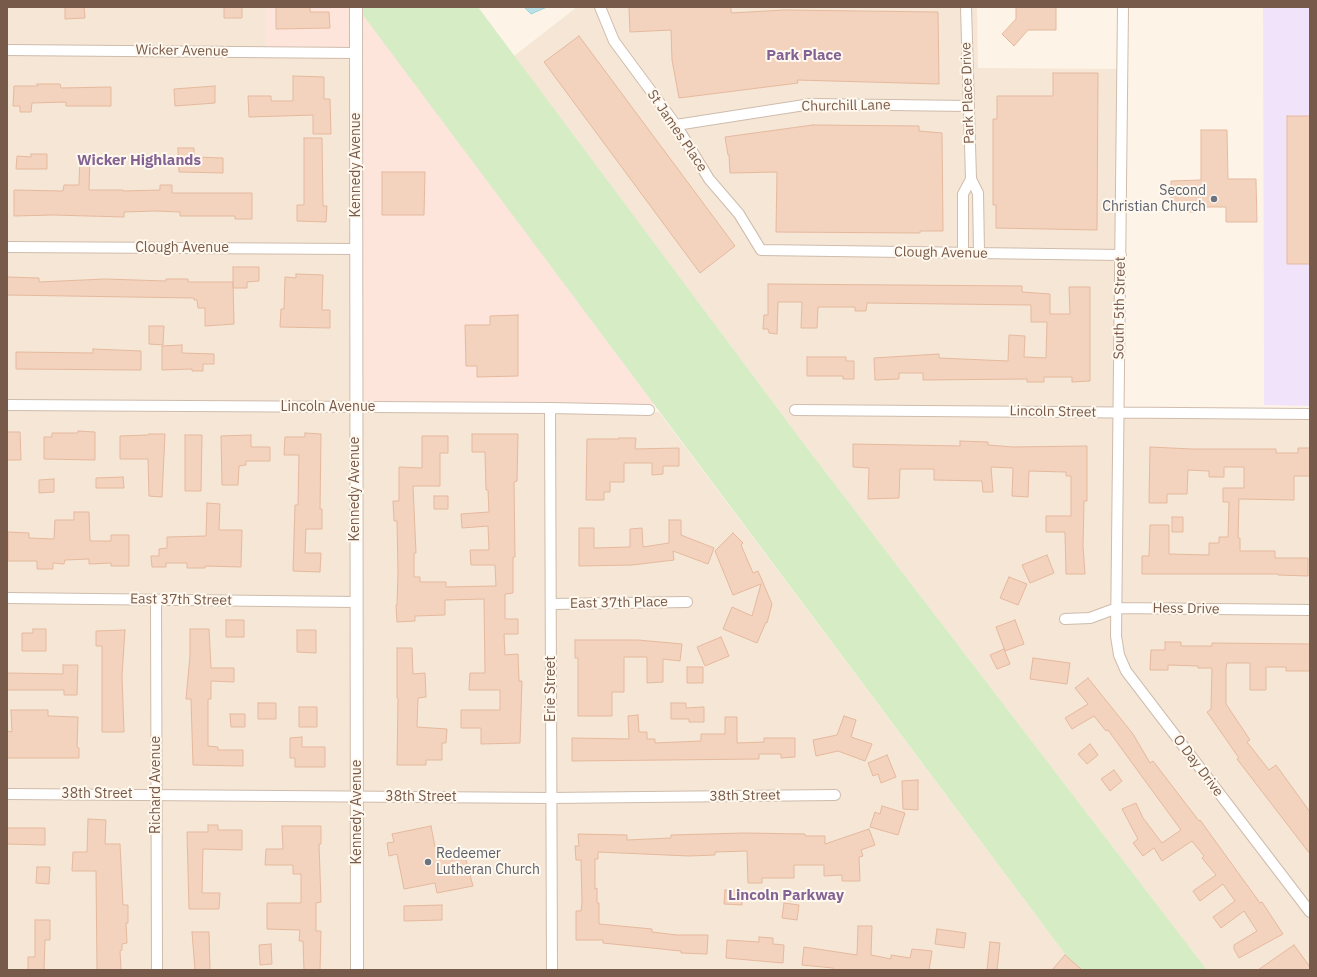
<!DOCTYPE html>
<html>
<head>
<meta charset="utf-8">
<style>
  body { margin:0 }
  #map { position:relative; width:1317px; height:977px; overflow:hidden; background:#fdf4e7; font-family:"IBM Plex Sans",sans-serif }
  canvas { display:block }
  .frame { position:absolute; inset:0; border:8px solid #785a4a; pointer-events:none }
</style>
</head>
<body>
<div id="map">
<canvas width="1317" height="977"></canvas>
<div class="frame"></div>
</div>
<script>
const c = document.querySelector('canvas').getContext('2d');
c.lineJoin = 'round';
function paint(path, color) { c.fillStyle = color; c.fill(path, 'evenodd'); }
const shape = rows => new Path2D(rows.map(r => 'M' + r).join(''));
function strokePath(path, color, width, dash) { c.strokeStyle = color; c.lineWidth = width; c.lineCap = dash ? 'butt' : 'round'; c.setLineDash(dash || []); c.stroke(path); }
function label(font, color, halo, rows, align = 'center') {
  c.font = font + ' "IBM Plex Sans",sans-serif'; c.lineWidth = 4; c.setLineDash([]); c.textBaseline = 'middle'; c.strokeStyle = halo; c.fillStyle = color; for (const [text, x, y, turn = 0] of rows) {
    c.save(); c.translate(x, y); c.rotate((+turn || 0) * Math.PI / 180); c.textAlign = isNaN(turn) ? turn : align; if (halo) c.strokeText(text, 0, 0); c.fillText(text, 0, 0); c.restore();
  }
}
paint(shape([
  [7,7,265,7,265,56,353,57,351,404,7,400],
  [577,7,977,7,978,68,1119,69,1115,416,1310,418,1310,970,1207,970,807,448,514,56],
  [7,406,352,410,353,970,7,970],
  [358,410,659,412,1077,970,362,970]
]), '#f5e6d5');
paint(shape([
  [265,7,355,7,355,51,265,50],
  [360,10,654,404,358,403]
]), '#fde5db');
paint(shape([
  [1263,7,1310,7,1310,406,1264,405]
]), '#f1e4fa');
paint(shape([
  [357,7,478,7,807,448,1207,970,1077,970]
]), '#d5ecc5');
const water = shape([
  [524,7,547,7,531,14,524,7]
]);
paint(water, '#bbe1e8');
strokePath(water, '#a1d1da', 1);
const building = shape([
  [65,7,84,7,85,18,65,19,65,7],
  [224,7,242,7,242,18,224,18,224,7],
  [276,7,310,7,310,12,329,12,330,28,276,29,276,7],
  [629,7,731,7,731,13,784,10,938,12,939,84,797,80,798,83,679,98,672,60,671,30,630,32,629,7],
  [1016,7,1056,7,1056,30,1028,30,1014,46,1002,34,1016,19,1016,7],
  [579,36,735,246,700,273,544,62,579,36],
  [1053,73,1098,73,1097,230,996,228,996,205,993,205,993,119,997,119,997,96,1053,96,1053,73],
  [293,76,324,77,324,99,330,99,331,134,313,134,313,115,249,117,248,96,271,96,271,101,293,101,293,76],
  [37,84,60,84,61,88,111,87,111,106,66,106,66,102,32,103,31,112,20,112,20,106,13,106,14,86,38,86,37,84],
  [215,86,215,103,175,106,174,89,215,86],
  [1287,116,1310,116,1310,264,1287,264,1287,116],
  [813,125,919,126,919,131,942,133,943,231,920,231,920,233,776,232,777,172,730,173,729,155,728,155,725,137,813,125],
  [1201,130,1227,130,1228,179,1256,179,1257,222,1226,222,1226,207,1194,207,1194,212,1179,212,1179,206,1171,206,1171,181,1201,180,1201,130],
  [304,138,322,138,323,206,327,206,326,222,297,221,297,205,304,205,304,138],
  [178,148,194,148,194,157,223,158,223,173,179,172,178,148],
  [31,154,47,154,47,169,16,169,17,156,31,157,31,154],
  [80,156,90,156,89,190,123,190,123,191,160,190,160,185,172,185,172,193,252,193,252,219,235,219,235,216,180,216,180,212,155,211,124,212,124,217,54,215,14,216,14,190,63,191,64,185,79,185,80,156],
  [382,172,425,172,424,215,382,215,382,172],
  [233,267,259,267,259,281,247,282,247,288,233,288,233,267],
  [296,274,323,275,322,310,330,310,330,328,280,327,281,309,284,309,285,277,296,278,296,274],
  [7,277,39,278,39,282,105,279,166,281,166,279,188,279,188,282,233,282,234,324,205,326,205,308,198,308,197,300,194,300,194,298,7,295,7,277],
  [768,284,1022,286,1022,292,1050,294,1050,314,1070,314,1069,287,1090,287,1090,381,1072,382,1072,377,1044,377,1044,382,1027,382,1027,379,923,380,923,373,899,373,899,379,875,380,874,358,939,354,939,358,1008,361,1009,335,1025,336,1024,357,1046,358,1047,322,1031,322,1031,305,867,303,866,311,855,311,855,307,818,307,817,328,801,328,802,302,778,302,777,334,769,333,768,329,763,329,764,315,768,315,768,284],
  [518,315,518,376,477,377,477,366,466,366,465,325,490,325,490,316,518,315],
  [149,326,164,326,163,345,149,344,149,326],
  [182,345,182,353,214,354,214,364,203,364,203,371,192,371,192,369,162,370,162,346,182,345],
  [93,349,141,351,141,370,16,369,16,352,93,353,93,349],
  [807,357,846,357,846,361,854,361,854,379,843,379,843,376,807,376,807,357],
  [78,431,95,432,95,460,44,459,44,437,52,437,52,433,78,433,78,431],
  [7,432,20,432,21,460,7,460,7,432],
  [305,433,321,434,320,509,322,509,322,529,306,529,305,553,321,553,320,572,293,571,295,505,298,505,299,455,284,455,285,437,305,437,305,433],
  [149,434,165,434,162,497,149,496,148,459,120,459,120,436,148,435,149,434],
  [472,434,518,434,517,481,514,482,515,557,513,557,513,593,505,594,505,619,518,619,518,634,504,634,505,655,518,654,519,681,522,681,520,743,481,744,481,728,461,728,461,710,500,710,500,690,469,690,470,673,485,673,484,599,445,600,445,615,415,616,415,621,397,622,396,605,397,605,398,572,397,521,394,521,393,501,399,501,399,467,422,468,422,436,448,436,448,453,440,453,440,486,413,486,416,553,414,553,414,577,420,577,420,582,446,582,446,587,496,586,495,565,471,565,470,550,489,550,488,526,462,528,461,514,489,512,488,490,486,490,485,452,472,452,472,434],
  [185,435,202,435,201,491,185,491,185,435],
  [251,435,251,447,270,447,270,461,246,461,246,465,239,466,238,485,222,485,221,436,251,435],
  [619,438,636,438,635,449,679,448,679,466,663,466,663,474,652,475,652,463,624,463,624,482,610,482,610,492,604,492,604,500,586,500,587,439,619,439,619,438],
  [960,441,988,442,988,445,1013,447,1087,446,1087,501,1084,501,1083,546,1085,574,1066,574,1065,532,1046,532,1046,516,1071,516,1071,476,1066,476,1066,472,1029,471,1028,497,1012,496,1013,468,991,467,993,492,983,492,982,481,934,480,934,469,900,469,899,498,868,499,869,468,853,467,853,444,960,446,960,441],
  [1150,447,1192,449,1276,449,1276,453,1298,453,1298,448,1310,448,1310,476,1294,476,1294,500,1239,499,1238,538,1240,538,1240,551,1275,551,1275,558,1308,558,1308,576,1278,575,1278,574,1142,574,1142,556,1149,556,1150,525,1169,525,1169,554,1209,555,1209,543,1219,543,1219,537,1228,537,1229,502,1223,502,1223,488,1244,488,1244,467,1224,467,1224,477,1209,477,1209,471,1188,470,1187,494,1167,494,1167,503,1149,503,1150,447],
  [123,477,124,488,96,488,96,478,123,477],
  [54,479,54,492,39,493,39,480,54,479],
  [434,496,448,496,448,509,434,509,434,496],
  [207,503,220,504,219,530,242,530,241,567,205,566,205,568,187,568,187,563,166,563,166,567,152,567,151,556,159,556,159,549,167,548,167,537,206,536,207,503],
  [74,512,89,512,90,541,111,541,111,535,129,535,129,566,111,566,111,563,89,564,89,559,65,560,64,564,53,563,53,569,37,569,37,561,8,561,8,532,29,533,29,538,54,539,55,520,74,520,74,512],
  [1172,517,1183,517,1183,532,1172,532,1172,517],
  [669,520,681,520,681,535,714,548,708,564,673,551,674,560,632,565,579,566,579,528,594,528,594,548,630,547,630,529,642,528,643,547,669,543,669,520],
  [733,533,743,543,741,545,753,573,758,571,772,604,767,623,766,622,757,643,723,629,732,607,752,616,761,584,733,595,715,551,733,533],
  [1047,555,1054,573,1030,583,1022,565,1047,555],
  [1009,577,1027,584,1018,605,1000,598,1009,577],
  [226,620,244,620,244,637,226,637,226,620],
  [1015,620,1024,644,1005,651,996,627,1015,620],
  [33,629,46,629,46,651,22,651,22,633,33,633,33,629],
  [190,629,209,629,211,668,234,668,234,682,211,681,211,699,208,699,208,746,218,747,218,750,243,750,243,766,193,765,191,699,186,699,190,656,190,629],
  [125,630,122,676,124,732,102,732,102,646,96,646,96,631,125,630],
  [297,630,316,630,316,653,297,652,297,630],
  [721,637,729,656,705,666,697,647,721,637],
  [575,640,638,640,682,644,680,661,663,659,663,682,647,683,647,657,624,657,624,692,612,692,612,716,578,716,578,658,575,658,575,640],
  [1165,642,1181,642,1181,646,1212,646,1212,643,1310,644,1310,671,1286,671,1286,667,1266,667,1266,690,1250,690,1250,663,1227,663,1226,668,1226,704,1250,740,1247,742,1269,770,1276,765,1310,812,1310,854,1237,759,1239,758,1207,712,1211,709,1212,668,1198,668,1198,666,1168,665,1168,670,1150,670,1151,650,1165,650,1165,642],
  [397,648,412,648,413,674,425,673,426,697,418,698,417,727,447,729,446,743,442,743,442,760,426,760,426,765,397,765,398,698,397,698,397,648],
  [1004,649,1010,664,997,669,990,655,1004,649],
  [1033,658,1070,663,1067,684,1030,679,1033,658],
  [63,665,78,665,77,695,64,695,64,690,7,690,7,673,63,674,63,665],
  [687,667,703,667,703,683,687,683,687,667],
  [1088,678,1133,734,1150,763,1153,761,1199,821,1200,820,1260,903,1262,902,1283,934,1239,958,1234,949,1234,945,1257,931,1244,911,1221,928,1213,917,1235,901,1223,884,1200,901,1193,891,1216,875,1202,858,1204,856,1192,841,1162,861,1154,848,1143,856,1133,843,1138,839,1122,809,1136,803,1143,818,1162,843,1181,830,1108,730,1106,731,1094,716,1072,729,1065,718,1088,704,1075,688,1088,678],
  [258,703,276,703,276,719,258,719,258,703],
  [671,703,686,703,686,708,704,707,704,722,689,722,689,719,671,719,671,703],
  [299,707,317,707,317,727,299,727,299,707],
  [11,710,48,710,48,716,78,717,77,747,79,748,79,758,7,758,7,731,12,732,11,710],
  [230,714,245,714,245,727,231,727,230,714],
  [638,715,639,732,647,732,647,739,655,739,655,743,701,741,701,734,725,734,725,717,737,717,737,743,764,742,764,738,795,738,795,757,781,758,781,754,759,754,759,759,572,761,572,738,629,739,628,716,638,715],
  [844,716,856,720,851,737,872,744,865,761,838,751,816,756,813,740,837,735,844,716],
  [302,737,302,747,325,747,325,767,295,767,295,758,290,758,290,738,302,737],
  [1090,744,1098,755,1087,764,1078,754,1090,744],
  [887,755,896,777,881,783,878,774,873,776,868,763,887,755],
  [1114,770,1122,781,1110,791,1101,779,1114,770],
  [918,780,918,810,903,809,902,781,918,780],
  [882,806,905,813,898,835,870,827,875,812,880,814,882,806],
  [88,819,106,820,105,844,120,844,123,905,128,905,128,923,126,923,127,943,122,944,122,950,120,951,121,970,97,970,96,871,72,871,73,852,87,852,88,819],
  [208,825,218,825,218,830,242,830,242,850,203,849,202,893,220,893,219,909,189,909,187,832,208,832,208,825],
  [282,826,321,826,321,844,319,844,321,902,316,903,316,931,321,931,320,970,304,970,303,941,299,941,300,930,267,929,267,903,301,903,301,874,293,874,293,865,265,865,266,849,283,849,282,826],
  [431,826,435,847,442,845,445,857,464,853,473,886,437,893,435,883,404,889,397,854,389,856,387,843,394,842,392,834,431,826],
  [7,828,45,828,45,845,7,844,7,828],
  [869,829,875,845,861,850,863,856,859,857,860,881,842,881,842,875,824,876,824,865,794,865,794,878,762,878,762,883,748,883,747,851,715,852,715,855,689,856,598,852,598,859,595,859,595,889,597,888,597,903,599,903,599,924,652,929,652,932,677,935,708,935,707,954,681,953,681,951,603,943,603,940,576,940,576,911,581,911,582,903,581,860,576,860,575,846,579,846,578,834,627,835,627,840,671,838,671,835,744,833,805,834,805,836,825,836,825,844,869,829],
  [37,867,50,867,49,884,36,883,37,867],
  [725,890,742,890,742,905,724,904,725,890],
  [784,903,799,905,797,920,782,918,784,903],
  [442,905,442,920,404,921,404,906,442,905],
  [35,920,50,920,50,940,45,940,44,970,28,970,28,957,35,957,35,920],
  [858,926,872,926,871,955,891,959,891,955,910,958,912,949,932,951,929,970,833,970,833,968,802,965,804,947,857,955,858,926],
  [937,929,966,933,964,948,935,944,937,929],
  [192,932,209,932,210,970,195,970,192,932],
  [759,937,773,938,773,944,784,945,783,963,726,958,727,940,759,942,759,937],
  [990,942,1000,943,997,970,987,970,990,942],
  [271,944,272,964,260,965,259,945,271,944],
  [1294,945,1310,967,1310,970,1258,970,1294,945],
  [1065,955,1082,970,1052,970,1065,955]
]);
paint(building, '#f3d3be');
strokePath(building, '#e6b99e', 1);
const minor = shape([
  [600,7,614,41,676,125,709,179,739,214,761,250,1121,255],
  [966,7,971,179,978,193,979,253],
  [1123,7,1116,636,1119,655,1126,671,1310,912],
  [7,50,357,53],
  [676,125,811,104,969,106],
  [7,247,356,249],
  [963,253,963,194,971,179],
  [7,405,550,408,649,410],
  [550,408,552,970],
  [795,410,1310,414],
  [7,598,355,602],
  [156,600,157,970],
  [551,604,687,602],
  [1065,619,1090,618,1117,608,1310,610],
  [7,794,551,798,835,795]
]);
const tertiary = shape([
  [356,7,357,970]
]);
strokePath(minor, '#cfbcac', 12);
strokePath(tertiary, '#cfbcac', 14);
strokePath(minor, '#fff', 10);
strokePath(tertiary, '#fff', 12);
for (const [x, y, r, color] of [
  [1214,199,4,"#6b7280"],
  [428,862,4,"#6b7280"]
]) { const dot = new Path2D(); dot.arc(x, y, r, 0, 2 * Math.PI); c.fillStyle = color; c.fill(dot); strokePath(dot, '#fff8ee', 1.5); }
label('14px', '#785a4a', '#fff8ee', [
  ["Wicker Avenue",182,51,1],
  ["Park Place Drive",968,93,-92],
  ["Churchill Lane",846,106,-1],
  ["St James Place",677,131,56],
  ["Kennedy Avenue",356,165,-90],
  ["Clough Avenue",182,248],
  ["Clough Avenue",941,253,1],
  ["South 5th Street",1120,308,-89],
  ["Lincoln Avenue",328,407],
  ["Lincoln Street",1053,412,1],
  ["Kennedy Avenue",355,489,-90],
  ["East 37th Street",181,600,1],
  ["East 37th Place",619,603,-1],
  ["Hess Drive",1186,609,1],
  ["Erie Street",551,689,-90],
  ["O Day Drive",1198,766,53],
  ["Richard Avenue",156,785,-90],
  ["38th Street",97,794],
  ["38th Street",745,796,-1],
  ["38th Street",421,797],
  ["Kennedy Avenue",357,812,-90]
]);
label('14px', '#5b616d', '#fff8ee', [
  ["Second",1206,191],
  ["Christian Church",1206,207],
  ["Redeemer",436,854,"left"],
  ["Lutheran Church",436,870,"left"]
], 'right');
label('bold 15px', '#836294', '#fff8ee', [
  ["Park Place",804,56],
  ["Wicker Highlands",139,161],
  ["Lincoln Parkway",786,896]
]);
</script>
</body>
</html>
